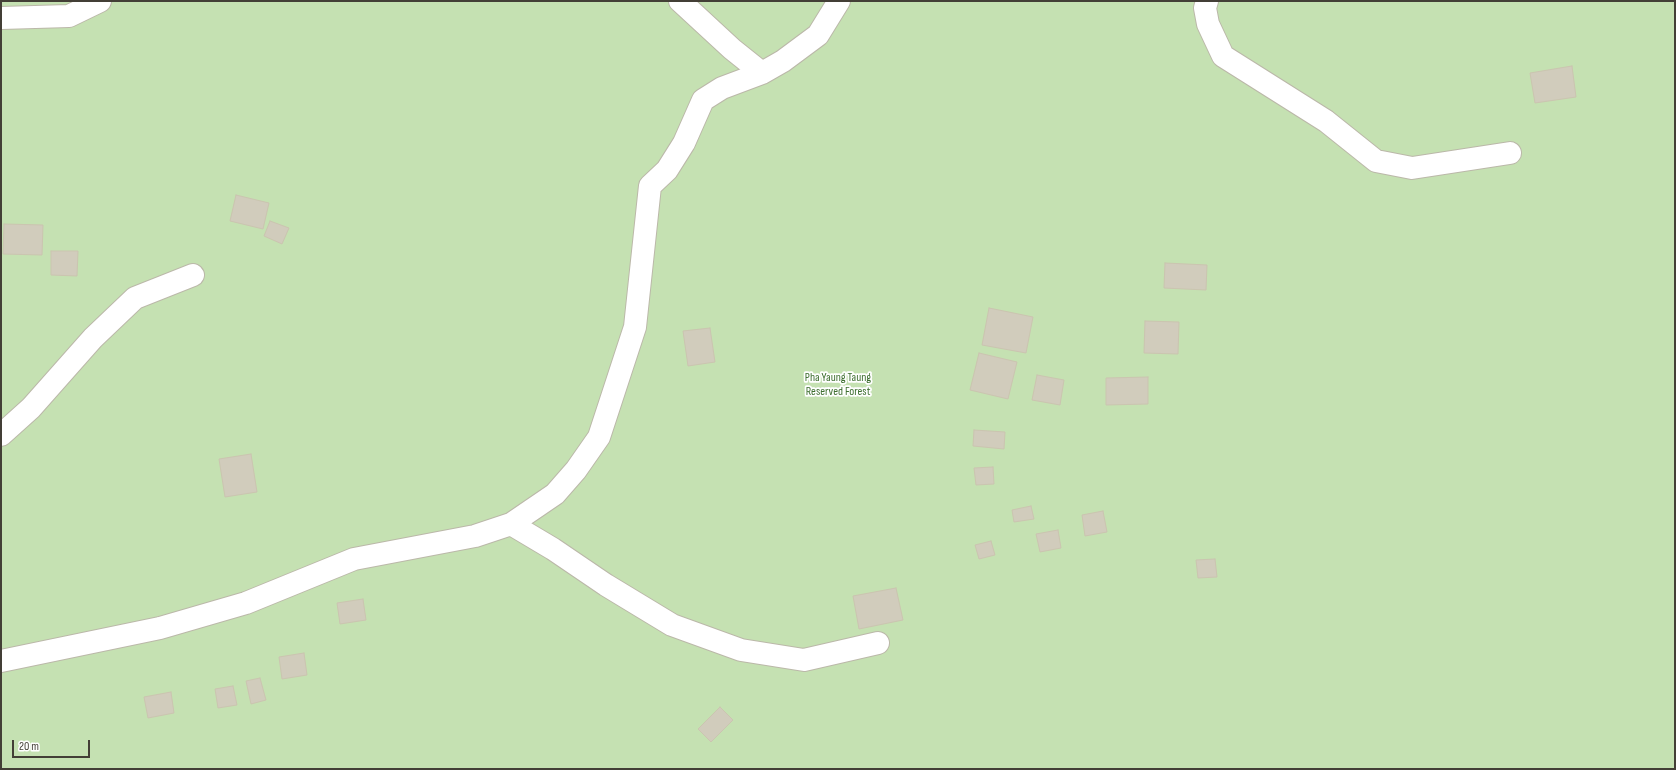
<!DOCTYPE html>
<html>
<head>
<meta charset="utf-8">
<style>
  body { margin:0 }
  #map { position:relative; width:1676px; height:770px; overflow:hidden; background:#f1efe5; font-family:"Sofia Sans Condensed",sans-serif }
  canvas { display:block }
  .frame { position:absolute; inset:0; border:2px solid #433f36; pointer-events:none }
  .scale { position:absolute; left:12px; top:740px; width:78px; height:18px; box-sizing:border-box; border:2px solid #433f36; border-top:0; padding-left:5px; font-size:12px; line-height:14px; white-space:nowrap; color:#433f36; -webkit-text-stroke:3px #fff; paint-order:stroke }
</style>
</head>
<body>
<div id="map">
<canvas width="1676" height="770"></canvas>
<div class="frame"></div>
<div class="scale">20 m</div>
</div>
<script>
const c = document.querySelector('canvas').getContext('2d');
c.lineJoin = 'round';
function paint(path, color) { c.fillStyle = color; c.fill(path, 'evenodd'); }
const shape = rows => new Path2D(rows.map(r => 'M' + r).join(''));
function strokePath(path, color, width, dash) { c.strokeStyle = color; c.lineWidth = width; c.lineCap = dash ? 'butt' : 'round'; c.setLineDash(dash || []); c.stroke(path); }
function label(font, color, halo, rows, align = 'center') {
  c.font = font + ' "Sofia Sans Condensed",sans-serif'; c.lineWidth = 3.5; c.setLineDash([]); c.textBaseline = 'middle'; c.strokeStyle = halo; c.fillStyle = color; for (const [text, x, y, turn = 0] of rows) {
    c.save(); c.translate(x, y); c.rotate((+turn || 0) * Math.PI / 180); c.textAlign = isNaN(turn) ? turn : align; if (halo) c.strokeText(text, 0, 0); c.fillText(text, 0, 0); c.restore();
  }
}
paint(shape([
  [1,1,1675,1,1675,769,1,769]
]), '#c5e1b2');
const building = shape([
  [1572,66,1576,97,1535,103,1530,73,1572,66],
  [236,195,269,203,263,229,230,221,236,195],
  [270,221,289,228,282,244,264,236,270,221],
  [4,224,43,225,42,255,3,254,4,224],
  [51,251,78,251,77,276,51,275,51,251],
  [1165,263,1207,265,1206,290,1164,288,1165,263],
  [989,308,1033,317,1026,353,982,345,989,308],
  [1145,321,1179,322,1178,354,1144,353,1145,321],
  [710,328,715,362,688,366,683,331,710,328],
  [979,353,1017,362,1008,399,970,390,979,353],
  [1037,375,1064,380,1060,405,1032,400,1037,375],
  [1148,377,1148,404,1106,405,1106,378,1148,377],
  [974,430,1005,432,1004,449,973,446,974,430],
  [251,454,257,492,225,497,219,459,251,454],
  [993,467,994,484,976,485,974,468,993,467],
  [1031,506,1034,519,1014,522,1012,510,1031,506],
  [1103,511,1107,532,1085,536,1082,515,1103,511],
  [1058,530,1061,548,1040,552,1036,534,1058,530],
  [991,541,995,555,979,559,975,545,991,541],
  [1215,559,1217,577,1198,578,1196,560,1215,559],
  [896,588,903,620,859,629,853,596,896,588],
  [363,599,366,620,340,624,337,603,363,599],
  [304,653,307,675,282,679,279,657,304,653],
  [260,678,266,700,251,704,246,681,260,678],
  [233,686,237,705,218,708,215,689,233,686],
  [171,692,174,713,148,718,144,697,171,692],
  [720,707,733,720,711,742,698,729,720,707]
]);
paint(building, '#d1ccbc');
strokePath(building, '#cbc5b0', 1);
const street = shape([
  [680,1,732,49,762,73],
  [1207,1,1205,8,1208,24,1223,56,1326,121,1376,161,1412,168,1510,153],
  [1,18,69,16,100,1],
  [1,435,31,408,93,338,135,298,193,275],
  [511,524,553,549,606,585,672,625,741,650,804,660,878,643],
  [1,661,160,628,246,603,354,559,475,536,511,524,555,494,576,470,599,437,635,327,650,186,667,170,684,143,703,100,722,88,762,73,783,61,818,35,839,1]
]);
strokePath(street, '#bbb8a9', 24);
strokePath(street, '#fff', 22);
label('12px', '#3d6e2f', '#fff', [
  ["Pha Yaung Taung",838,378],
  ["Reserved Forest",838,392]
]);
</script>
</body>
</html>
